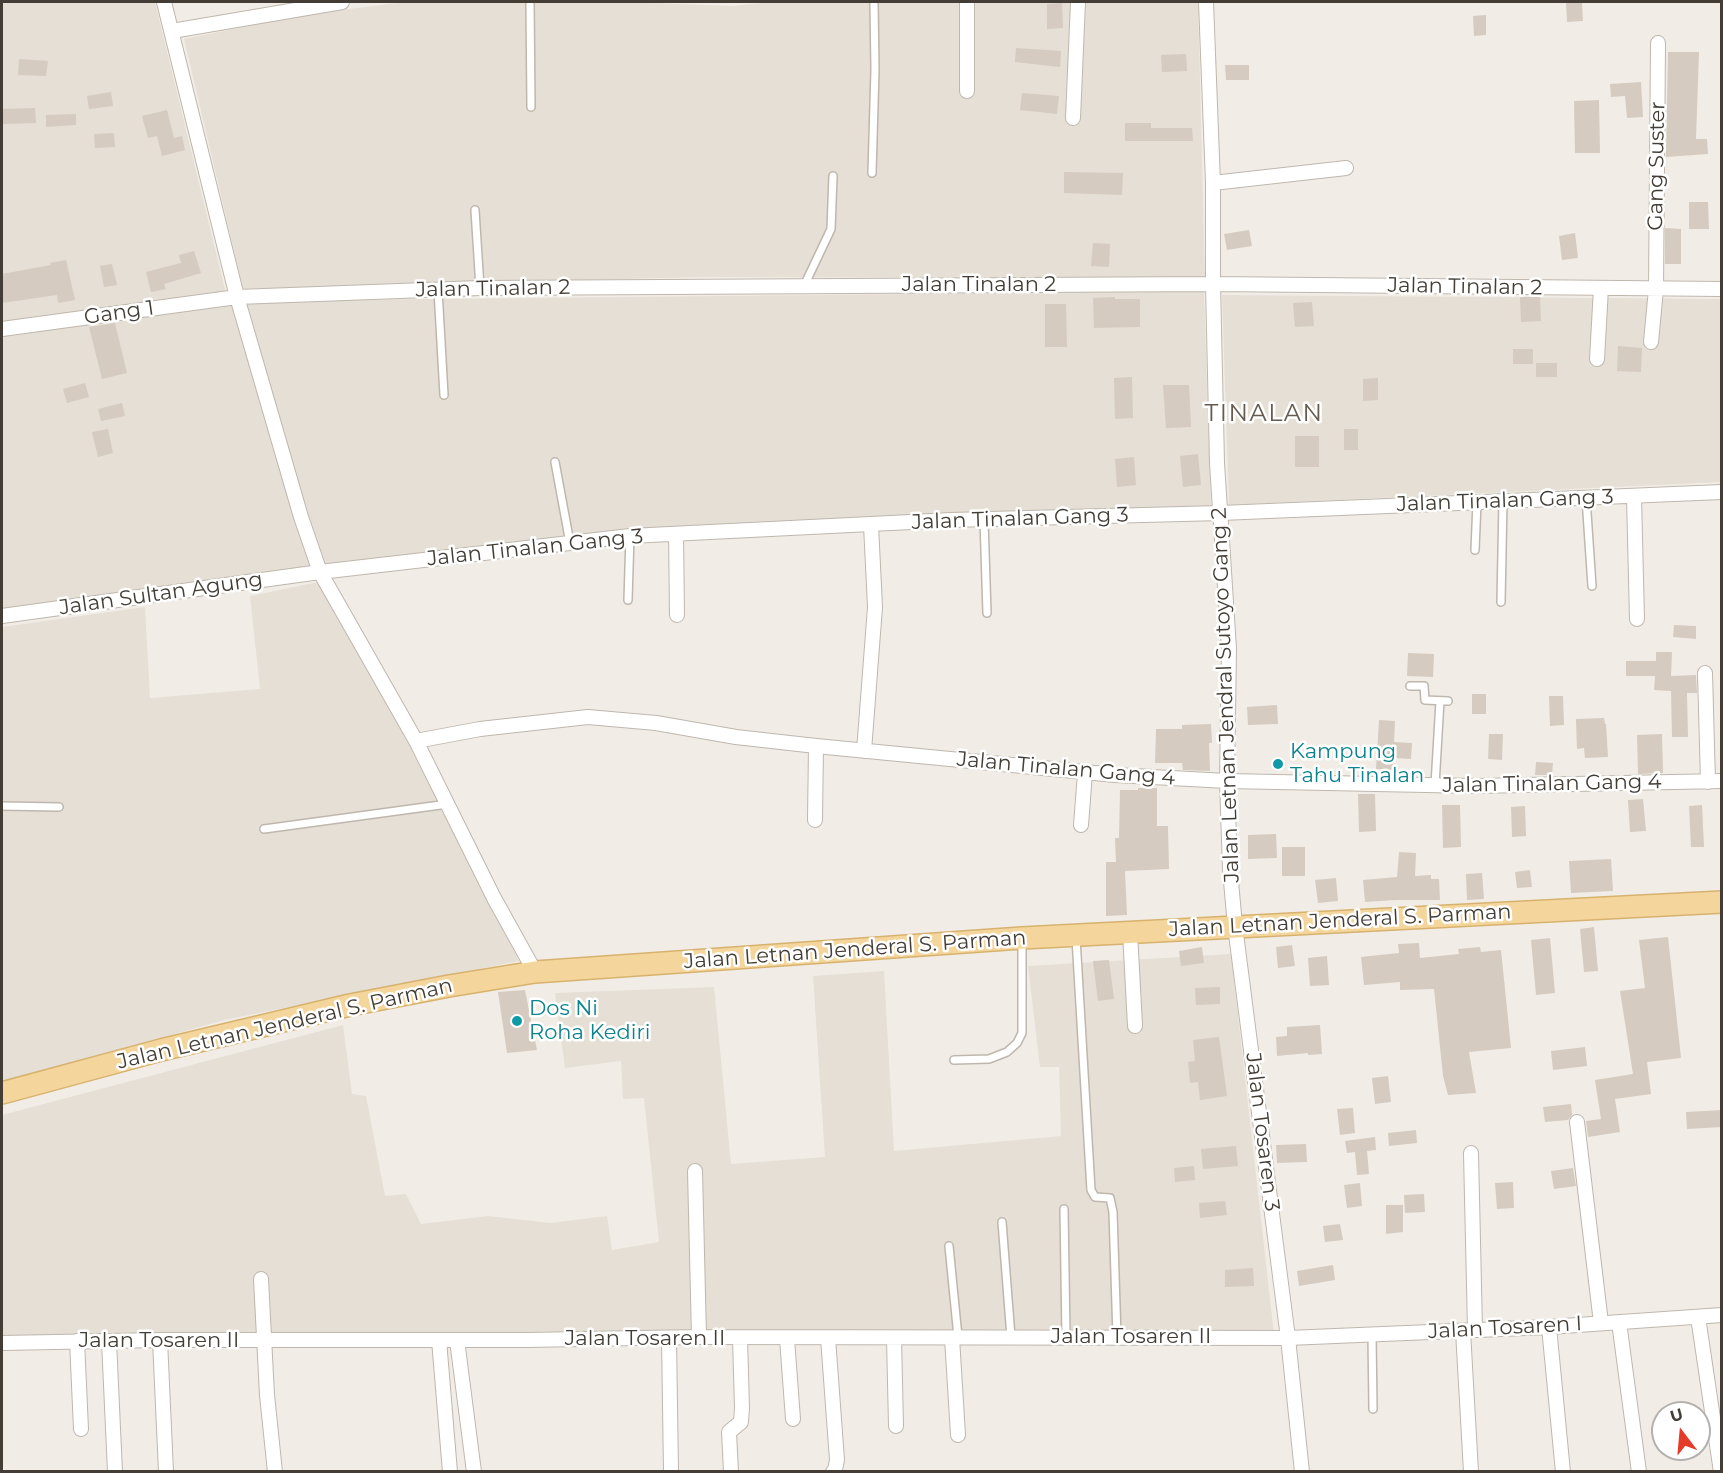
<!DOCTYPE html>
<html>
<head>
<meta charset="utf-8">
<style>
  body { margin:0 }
  #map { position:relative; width:1723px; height:1473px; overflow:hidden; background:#f1ede6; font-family:Montserrat,sans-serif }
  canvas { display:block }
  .frame { position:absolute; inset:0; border:3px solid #433d36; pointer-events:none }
  .north { position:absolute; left:1651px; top:1401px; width:60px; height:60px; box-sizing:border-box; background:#fff; border:2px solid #b4b1af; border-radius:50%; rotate:344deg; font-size:16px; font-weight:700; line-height:24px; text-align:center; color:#433d36 }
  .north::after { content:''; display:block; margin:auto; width:21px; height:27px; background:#e53c2a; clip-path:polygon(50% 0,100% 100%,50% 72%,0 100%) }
</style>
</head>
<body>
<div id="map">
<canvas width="1723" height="1473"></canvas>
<div class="frame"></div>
<div class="north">U</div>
</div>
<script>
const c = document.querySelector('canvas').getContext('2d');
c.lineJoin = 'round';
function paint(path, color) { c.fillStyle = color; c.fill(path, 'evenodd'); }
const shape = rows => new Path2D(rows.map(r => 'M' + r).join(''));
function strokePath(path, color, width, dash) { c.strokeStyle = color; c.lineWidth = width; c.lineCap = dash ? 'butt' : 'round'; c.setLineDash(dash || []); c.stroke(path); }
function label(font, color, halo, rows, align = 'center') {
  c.font = font + ' Montserrat,sans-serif'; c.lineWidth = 5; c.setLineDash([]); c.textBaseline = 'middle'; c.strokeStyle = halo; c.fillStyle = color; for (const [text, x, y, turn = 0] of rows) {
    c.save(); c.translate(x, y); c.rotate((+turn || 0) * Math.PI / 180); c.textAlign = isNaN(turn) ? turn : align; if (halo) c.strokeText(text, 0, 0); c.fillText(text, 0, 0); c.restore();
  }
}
paint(shape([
  [2,2,155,2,226,294,2,325],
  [406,2,622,2,732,6,773,2,1198,2,1205,278,699,277,243,289,184,39,308,14],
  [1204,291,1211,508,680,527,324,566,305,514,242,301],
  [1222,295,1721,299,1721,482,1229,505],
  [232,303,311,567,2,610,2,337],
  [318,582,394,716,519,961,224,1020,2,1083,2,627,145,607,150,698,260,689,250,596],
  [1231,954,1274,1334,2,1347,2,1115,343,1025,352,1094,366,1096,385,1196,406,1194,421,1224,488,1216,550,1223,607,1216,612,1250,659,1242,644,1098,623,1099,621,1061,565,1068,555,993,714,987,731,1164,825,1157,813,976,884,971,894,1151,1061,1136,1059,1067,1040,1067,1028,966]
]), '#e5dfd5');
paint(shape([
  [1566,2,1582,2,1583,21,1567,22],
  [1062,3,1063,28,1047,29,1047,4],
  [1486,15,1486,35,1474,36,1473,16],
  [1016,48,1061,51,1060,67,1015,62],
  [1668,52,1699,52,1696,139,1707,139,1708,154,1666,157],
  [1186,54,1187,71,1162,72,1161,55],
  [19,59,48,61,46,76,18,75],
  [1225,65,1249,65,1249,80,1226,80],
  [1641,82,1643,117,1627,118,1625,96,1611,97,1610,84],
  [111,92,113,106,89,109,87,96],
  [1022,93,1059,96,1057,114,1020,110],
  [1599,100,1600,153,1575,153,1574,101],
  [35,108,36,123,2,124,2,109],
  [167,110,174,138,182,136,185,150,162,156,157,136,148,138,142,116],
  [76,114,76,125,46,127,46,115],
  [1125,123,1151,123,1151,128,1192,128,1193,141,1125,141],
  [114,133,115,147,95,148,94,134],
  [1064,172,1123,173,1122,195,1064,193],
  [1689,202,1708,202,1709,229,1689,229],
  [1665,228,1681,229,1681,264,1665,264],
  [1249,230,1252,246,1227,250,1224,234],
  [1575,233,1578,258,1562,260,1559,236],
  [1093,243,1110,244,1109,267,1091,266],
  [194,251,201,273,164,284,166,289,151,292,146,272,181,263,179,255],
  [66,260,75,300,58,303,57,295,2,303,2,274,51,265,50,263],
  [112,264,117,285,104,287,100,266],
  [1115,297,1115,299,1140,299,1140,327,1094,328,1093,298],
  [1520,297,1540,297,1541,321,1521,322],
  [1312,302,1314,326,1295,327,1293,303],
  [1045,304,1066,304,1067,347,1045,347],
  [115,323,127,373,102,379,89,327],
  [1618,346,1642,348,1641,372,1617,371],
  [1513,349,1533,349,1533,364,1513,364],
  [1536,363,1557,363,1557,377,1536,377],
  [1132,377,1133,418,1115,419,1114,378],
  [1378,378,1378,400,1363,401,1363,379],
  [85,383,89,397,67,403,63,389],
  [1163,385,1189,385,1191,427,1166,428],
  [122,403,125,416,101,421,98,409],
  [108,429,113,453,98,457,92,432],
  [1344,429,1358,429,1358,450,1344,450],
  [1295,436,1319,436,1319,467,1295,467],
  [1198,454,1201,485,1183,487,1180,456],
  [1134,457,1136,485,1117,487,1115,459],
  [1674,625,1696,626,1696,639,1673,637],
  [1656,652,1672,652,1671,676,1696,675,1697,693,1687,693,1688,737,1672,737,1671,691,1654,690,1655,676,1626,676,1626,661,1656,661],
  [1408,653,1434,654,1433,677,1407,676],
  [1472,694,1486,694,1486,714,1472,714],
  [1549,696,1563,696,1564,725,1550,726],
  [1277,705,1278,724,1248,725,1247,707],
  [1604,718,1605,724,1606,724,1608,757,1585,758,1584,748,1577,749,1576,719],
  [1379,720,1395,721,1394,742,1412,743,1411,759,1394,758,1393,770,1376,769],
  [1211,724,1212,743,1209,743,1210,771,1183,770,1182,763,1155,763,1156,729,1182,729,1182,725],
  [1489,734,1503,734,1502,760,1488,759],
  [1662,734,1663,773,1638,774,1637,735],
  [1536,762,1553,763,1552,775,1535,775],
  [1138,788,1157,788,1157,826,1168,826,1169,869,1125,871,1127,915,1106,916,1106,862,1116,862,1115,838,1119,838,1120,790,1138,790],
  [1358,794,1375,794,1376,831,1359,832],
  [1643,799,1646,831,1630,832,1628,800],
  [1442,805,1460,805,1461,847,1443,848],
  [1702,805,1704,847,1691,847,1689,806],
  [1525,806,1526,836,1512,837,1511,807],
  [1276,834,1277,858,1248,859,1248,835],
  [1282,847,1305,847,1305,876,1282,876],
  [1399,852,1416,853,1415,876,1431,875,1431,879,1439,879,1440,900,1396,900,1365,902,1363,880,1397,877],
  [1611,859,1613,891,1571,893,1569,861],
  [1530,870,1532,887,1517,888,1515,872],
  [1482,873,1484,899,1467,900,1466,874],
  [1336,878,1338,901,1318,903,1315,880],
  [1594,927,1598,971,1584,972,1580,929],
  [1668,937,1681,1058,1647,1062,1651,1094,1615,1099,1620,1132,1588,1137,1586,1121,1601,1119,1595,1080,1633,1074,1620,991,1645,988,1639,940],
  [1550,938,1555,993,1536,995,1531,940],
  [1419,943,1420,958,1459,954,1458,949,1480,947,1481,952,1501,950,1511,1048,1469,1052,1476,1093,1448,1095,1443,1076,1434,989,1400,990,1400,982,1364,985,1361,957,1399,953,1398,944],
  [1292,945,1295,966,1278,968,1276,947],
  [1202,947,1204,963,1181,966,1179,951],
  [1327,956,1329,985,1310,986,1308,958],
  [1109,960,1114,999,1098,1001,1093,961],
  [1220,987,1220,1004,1196,1005,1195,988],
  [525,990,537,1050,507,1053,498,992],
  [1320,1025,1322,1054,1308,1055,1308,1053,1277,1056,1276,1037,1287,1036,1287,1027],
  [1219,1037,1227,1096,1200,1100,1198,1082,1190,1083,1188,1062,1195,1061,1193,1040],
  [1585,1047,1587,1066,1553,1070,1551,1051],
  [1388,1076,1391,1102,1375,1104,1372,1078],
  [1571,1104,1572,1115,1568,1120,1545,1122,1543,1107],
  [1353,1108,1355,1133,1340,1135,1337,1109],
  [1722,1110,1722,1127,1687,1129,1686,1112],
  [1416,1130,1417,1143,1389,1146,1388,1133],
  [1375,1137,1376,1150,1367,1151,1369,1174,1357,1175,1355,1152,1347,1153,1345,1141],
  [1306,1144,1307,1162,1277,1163,1276,1145],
  [1236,1146,1238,1166,1203,1169,1201,1149],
  [1194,1166,1195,1180,1175,1182,1174,1168],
  [1573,1168,1576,1186,1554,1189,1551,1171],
  [1513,1182,1514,1208,1497,1209,1495,1183],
  [1360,1183,1362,1206,1347,1208,1344,1185],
  [1424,1194,1425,1212,1405,1213,1404,1195],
  [1225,1201,1227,1215,1200,1218,1199,1203],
  [1386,1205,1403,1205,1403,1232,1386,1234],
  [1340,1224,1343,1240,1325,1242,1323,1226],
  [1333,1265,1335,1280,1299,1286,1297,1271],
  [1253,1268,1254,1286,1225,1287,1225,1270]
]), '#d5cbc0');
const lane = shape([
  [530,2,531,107],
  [872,173,875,70,874,2],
  [475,210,480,288],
  [804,286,831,229,833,176],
  [438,290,444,395],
  [555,462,570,543],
  [1586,498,1592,586],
  [984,520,987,613],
  [1475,550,1477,502],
  [628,600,630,536],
  [1501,602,1503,501],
  [1410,686,1424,686,1425,700,1448,701],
  [1435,785,1440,701],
  [2,806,59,807],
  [264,829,448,804],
  [1076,938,1091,1190,1095,1197,1110,1198,1113,1212,1117,1337],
  [954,1060,989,1059,1007,1052,1017,1043,1022,1033,1022,940],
  [1064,1209,1066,1337],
  [1002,1222,1011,1337],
  [949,1246,958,1337],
  [1372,1335,1373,1409]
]);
const street = shape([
  [164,2,237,297,301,517,320,572,416,741,494,898,535,972],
  [967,2,967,91],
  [1206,2,1213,183,1213,284,1217,463,1229,649,1227,781,1230,870,1235,926,1288,1338,1302,1472],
  [172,31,342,2],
  [1073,118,1078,2],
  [1213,183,1346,168],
  [2,329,237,297,480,288,1213,284,1722,289],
  [1651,342,1656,289,1658,43],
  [1597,359,1601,288],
  [1634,497,1637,619],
  [676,534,677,615],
  [2,616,320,572,630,536,951,520,1221,513,1722,492],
  [1705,673,1708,782],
  [416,741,480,729,588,717,656,723,736,737,816,746,1115,775,1227,781,1475,786,1722,781],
  [864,751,875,607,871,525],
  [815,820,816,746],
  [1081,825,1085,773],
  [1130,932,1135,1026],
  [1577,1122,1601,1323],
  [1471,1153,1475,1330],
  [695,1171,699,1337],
  [261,1279,267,1395,275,1472],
  [1698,1317,1721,1472],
  [1619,1322,1639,1472],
  [1549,1327,1563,1472],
  [1463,1331,1471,1472],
  [669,1338,671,1472],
  [828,1338,837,1460,835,1470,833,1472],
  [894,1338,896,1426],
  [952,1338,958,1435],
  [787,1339,793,1419],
  [160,1340,166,1472],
  [439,1340,450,1472],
  [457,1340,474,1472],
  [77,1341,81,1429],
  [109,1341,115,1472],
  [2,1343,160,1340,526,1340,699,1337,1288,1338,1549,1327,1722,1315],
  [731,1472,729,1432,741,1422,742,1408,740,1338]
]);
const primary = shape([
  [2,1093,161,1050,350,1005,449,986,535,972,1022,938,1722,902]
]);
strokePath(lane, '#bfb7ad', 10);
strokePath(street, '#bfb7ad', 16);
strokePath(primary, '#d7b26e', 24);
strokePath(lane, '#fff', 7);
strokePath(street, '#fff', 14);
strokePath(primary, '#f4d69c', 21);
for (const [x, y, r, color] of [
  [1278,764,6,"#0f9aa8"],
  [517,1021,6,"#0f9aa8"]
]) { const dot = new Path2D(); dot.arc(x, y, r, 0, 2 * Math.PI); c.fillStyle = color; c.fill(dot); strokePath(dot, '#fff', 2); }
label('21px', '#433d36', '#fff', [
  ["Gang Suster",1657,166,-89],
  ["Jalan Tinalan 2",979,285],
  ["Jalan Tinalan 2",1465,287,1],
  ["Jalan Tinalan 2",493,289,-1],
  ["Gang 1",119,313,-8],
  ["Jalan Tinalan Gang 3",1505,501,-2],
  ["Jalan Tinalan Gang 3",1020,519,-2],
  ["Jalan Tinalan Gang 3",535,548,-6],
  ["Jalan Sultan Agung",161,594,-8],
  ["Jalan Letnan Jendral Sutoyo Gang 2",1226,695,-92],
  ["Jalan Tinalan Gang 4",1066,769,5],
  ["Jalan Tinalan Gang 4",1552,784,-1],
  ["Jalan Letnan Jenderal S. Parman",1340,921,-3],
  ["Jalan Letnan Jenderal S. Parman",855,950,-4],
  ["Jalan Letnan Jenderal S. Parman",285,1024,-13],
  ["Jalan Tosaren 3",1262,1132,83],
  ["Jalan Tosaren I",1505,1328,-3],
  ["Jalan Tosaren II",1131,1337],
  ["Jalan Tosaren II",645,1339],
  ["Jalan Tosaren II",159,1341]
]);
label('21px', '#0d838f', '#fff', [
  ["Kampung",1290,752],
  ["Tahu Tinalan",1290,776],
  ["Dos Ni",529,1009],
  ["Roha Kediri",529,1033]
], 'left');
c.letterSpacing = '1.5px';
label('24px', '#655b4e', '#fff', [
  ["TINALAN",1264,414]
]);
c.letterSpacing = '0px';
</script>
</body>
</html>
